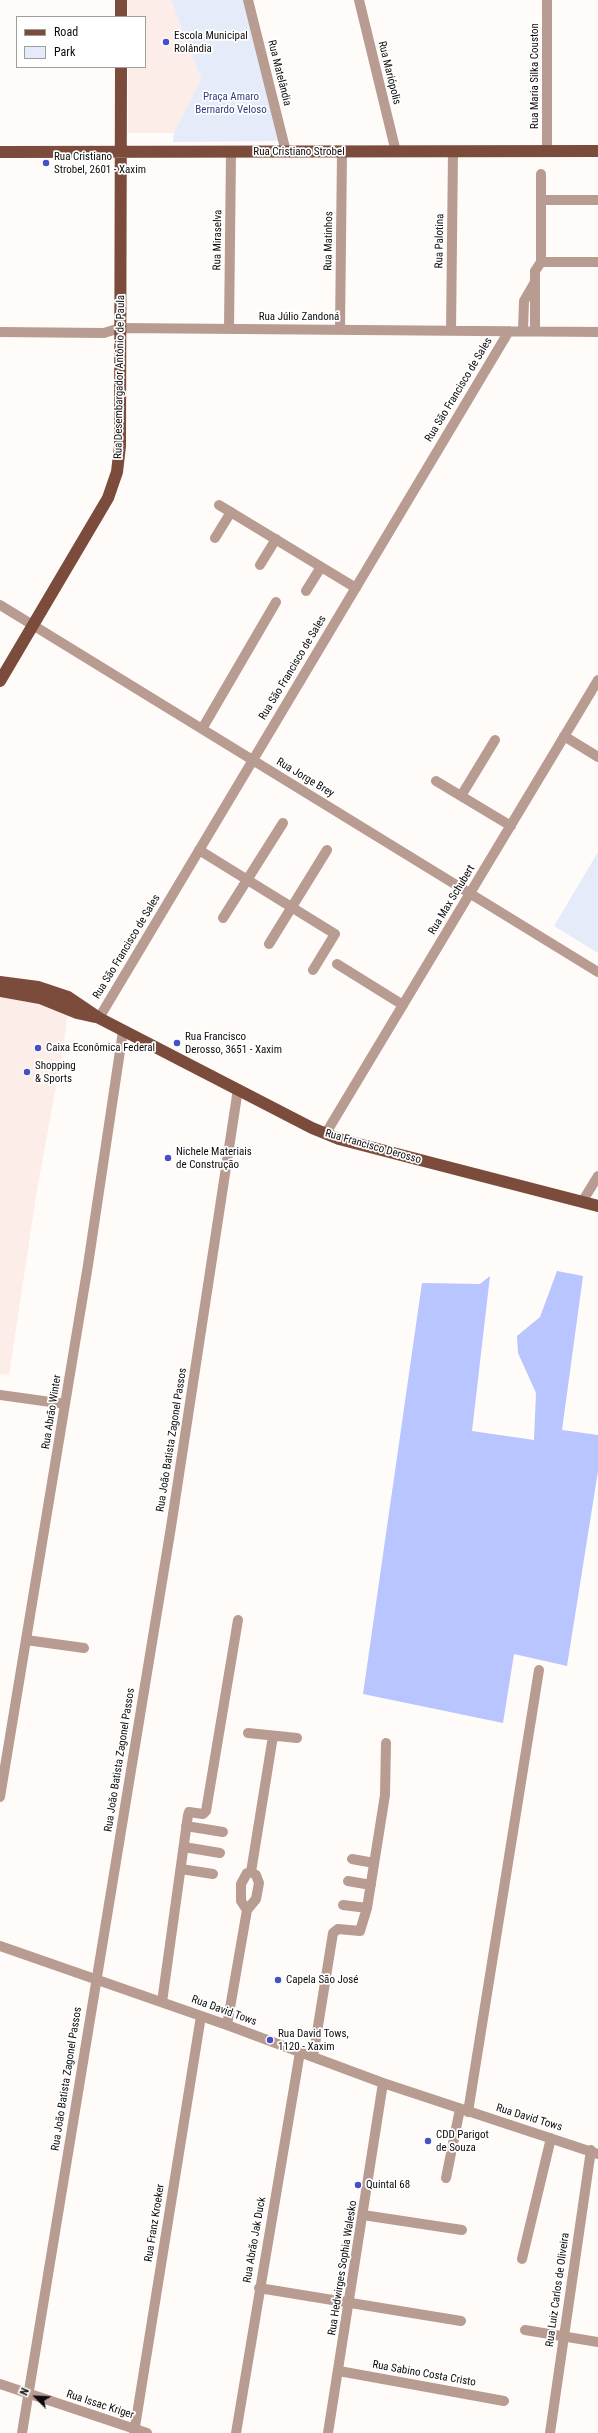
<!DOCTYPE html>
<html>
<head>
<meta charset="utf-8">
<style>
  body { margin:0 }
  #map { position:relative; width:598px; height:2433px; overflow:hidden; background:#fffbf9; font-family:"Roboto Condensed",sans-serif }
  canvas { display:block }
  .legend { position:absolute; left:16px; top:16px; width:130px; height:52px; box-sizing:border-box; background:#fff; border:1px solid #9f9e9d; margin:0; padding:5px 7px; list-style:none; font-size:12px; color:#0e0c0b }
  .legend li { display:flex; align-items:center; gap:8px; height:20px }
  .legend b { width:20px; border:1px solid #9f9e9d }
  .north { position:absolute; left:16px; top:2377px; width:40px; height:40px; -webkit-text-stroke:3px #fff; paint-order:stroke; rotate:294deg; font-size:11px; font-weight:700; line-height:16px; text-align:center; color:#0e0c0b }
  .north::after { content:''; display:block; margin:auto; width:14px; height:18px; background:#0e0c0b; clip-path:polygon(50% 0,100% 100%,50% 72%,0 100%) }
</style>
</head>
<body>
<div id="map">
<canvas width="598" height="2433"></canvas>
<ul class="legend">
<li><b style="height:5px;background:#7b4c3b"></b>Road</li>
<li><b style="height:11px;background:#e6ebfa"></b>Park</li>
</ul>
<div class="north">N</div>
</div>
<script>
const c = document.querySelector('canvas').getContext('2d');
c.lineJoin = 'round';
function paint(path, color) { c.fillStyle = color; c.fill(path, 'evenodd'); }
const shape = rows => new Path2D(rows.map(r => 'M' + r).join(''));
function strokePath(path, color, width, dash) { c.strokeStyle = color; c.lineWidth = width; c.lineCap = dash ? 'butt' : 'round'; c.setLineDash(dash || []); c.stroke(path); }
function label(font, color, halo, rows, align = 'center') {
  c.font = font + ' "Roboto Condensed",sans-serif'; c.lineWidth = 3.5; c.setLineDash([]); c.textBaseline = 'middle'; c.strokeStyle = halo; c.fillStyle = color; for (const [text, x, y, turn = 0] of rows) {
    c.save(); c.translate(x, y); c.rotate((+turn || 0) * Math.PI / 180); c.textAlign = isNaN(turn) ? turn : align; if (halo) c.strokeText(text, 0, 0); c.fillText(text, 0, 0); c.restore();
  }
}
paint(shape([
  [127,0,171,0,201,79,174,133,128,133,128,67,145,67,145,17,128,17],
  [0,996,32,1000,68,1011,63,1049,37,1190,9,1375,0,1374]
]), '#fdede8');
paint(shape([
  [171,0,243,0,280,141,173,142,174,133,201,79],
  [598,852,598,953,554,926]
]), '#e6ebfa');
paint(shape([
  [557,1271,583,1276,562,1430,598,1435,598,1471,567,1666,514,1654,503,1723,363,1694,422,1283,480,1284,490,1276,472,1431,534,1440,536,1393,518,1353,517,1336,540,1317]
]), '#b8c5ff');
strokePath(shape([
  [248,0,286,152],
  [359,0,396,152],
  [547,0,547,151],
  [541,200,598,200],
  [541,262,598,262],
  [229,329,231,152],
  [340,330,342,152],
  [451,331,453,151],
  [523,331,524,301,535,282],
  [535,331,535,271,541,262,541,174],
  [0,332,104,333,120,328,598,332],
  [219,505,356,588],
  [215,538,231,512],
  [260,565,276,539],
  [306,591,321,567],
  [0,605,598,972],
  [202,729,276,602],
  [564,736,598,757],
  [436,781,511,826],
  [461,796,495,740],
  [199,850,335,934,313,970],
  [223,918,283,823],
  [269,944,327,850],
  [337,964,403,1005],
  [99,1018,509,331],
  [326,1133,598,680],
  [582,1202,598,1176],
  [0,1395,65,1404],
  [26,1640,84,1648],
  [248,1733,297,1738],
  [0,1797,88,1265,123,1031],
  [186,1826,223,1832],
  [184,1847,220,1853],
  [352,1859,374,1863],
  [181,1869,213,1874],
  [251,1872,273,1736],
  [251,1872,256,1875,259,1883,256,1899,247,1910,241,1901,241,1884,247,1873,251,1872],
  [348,1881,371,1885],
  [343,1905,367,1908],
  [0,1946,227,2025,383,2083,598,2154],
  [162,2002,188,1815,189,1812,203,1814,206,1811,238,1620],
  [227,2025,247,1910],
  [313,2057,333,1933,338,1929,360,1931,367,1908,385,1795,386,1743],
  [468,2112,539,1670],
  [446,2178,460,2109],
  [363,2215,462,2230],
  [522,2259,551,2138],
  [259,2288,461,2321],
  [525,2330,598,2342],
  [339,2371,504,2401],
  [0,2384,147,2433],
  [22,2433,171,1527,238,1089],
  [134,2433,201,2016],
  [236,2433,300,2052],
  [328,2433,383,2083],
  [550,2433,591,2150]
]), '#b89b91', 10);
strokePath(shape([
  [121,17,121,0],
  [0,152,598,151],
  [0,681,108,498,117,472,120,446,121,67],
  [0,982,38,987,68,997,99,1018,312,1128,339,1139,598,1206],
  [0,991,40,998,77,1013,95,1017]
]), '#7b4c3b', 12);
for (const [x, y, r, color] of [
  [166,42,4,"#4650c5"],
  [46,163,4,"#4650c5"],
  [177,1043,4,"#4650c5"],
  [38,1048,4,"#4650c5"],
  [27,1072,4,"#4650c5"],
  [168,1158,4,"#4650c5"],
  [278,1980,4,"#4650c5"],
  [270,2040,4,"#4650c5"],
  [428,2141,4,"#4650c5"],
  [358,2185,4,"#4650c5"]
]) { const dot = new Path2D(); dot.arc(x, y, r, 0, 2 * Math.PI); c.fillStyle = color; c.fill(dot); strokePath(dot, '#fff', 1.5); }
label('11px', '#0e0c0b', '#fff', [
  ["Escola Municipal",174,36],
  ["Rolândia",174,49],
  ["Rua Cristiano",54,157],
  ["Strobel, 2601 - Xaxim",54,170],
  ["Rua Francisco",185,1037],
  ["Derosso, 3651 - Xaxim",185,1050],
  ["Caixa Econômica Federal",46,1048],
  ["Shopping",35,1066],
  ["& Sports",35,1079],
  ["Nichele Materiais",176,1152],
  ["de Construção",176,1165],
  ["Capela São José",286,1980],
  ["Rua David Tows,",278,2034],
  ["1120 - Xaxim",278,2047],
  ["CDD Parigot",436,2135],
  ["de Souza",436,2148],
  ["Quintal 68",366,2185]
], 'left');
label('11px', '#0e0c0b', '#fff', [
  ["Rua Matelândia",279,73,76],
  ["Rua Mariópolis",389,73,76],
  ["Rua Maria Silka Couston",535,76,-90],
  ["Rua Cristiano Strobel",299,152],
  ["Rua Miraselva",218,240,-89],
  ["Rua Matinhos",329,241,-89],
  ["Rua Palotina",440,241,-89],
  ["Rua Júlio Zandoná",299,317],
  ["Rua Desembargador Antônio de Paula",120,377,-89],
  ["Rua São Francisco de Sales",459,390,-59],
  ["Rua São Francisco de Sales",293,668,-59],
  ["Rua Jorge Brey",305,778,31],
  ["Rua Max Schubert",452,900,-59],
  ["Rua São Francisco de Sales",127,947,-59],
  ["Rua Francisco Derosso",373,1147,16],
  ["Rua Abrão Winter",52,1412,-81],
  ["Rua João Batista Zagonel Passos",172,1440,-81],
  ["Rua João Batista Zagonel Passos",120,1760,-81],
  ["Rua David Tows",224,2011,20],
  ["Rua João Batista Zagonel Passos",67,2079,-81],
  ["Rua David Tows",529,2118,17],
  ["Rua Franz Kroeker",155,2223,-81],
  ["Rua Abrão Jak Duck",255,2240,-80],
  ["Rua Hedwirges Sophia Walesko",343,2268,-81],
  ["Rua Luiz Carlos de Oliveira",558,2290,-82],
  ["Rua Sabino Costa Cristo",424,2374,10],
  ["Rua Issac Kriger",100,2405,18]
]);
label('11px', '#343d80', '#fff', [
  ["Praça Amaro",231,97],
  ["Bernardo Veloso",231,110]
]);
</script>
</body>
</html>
